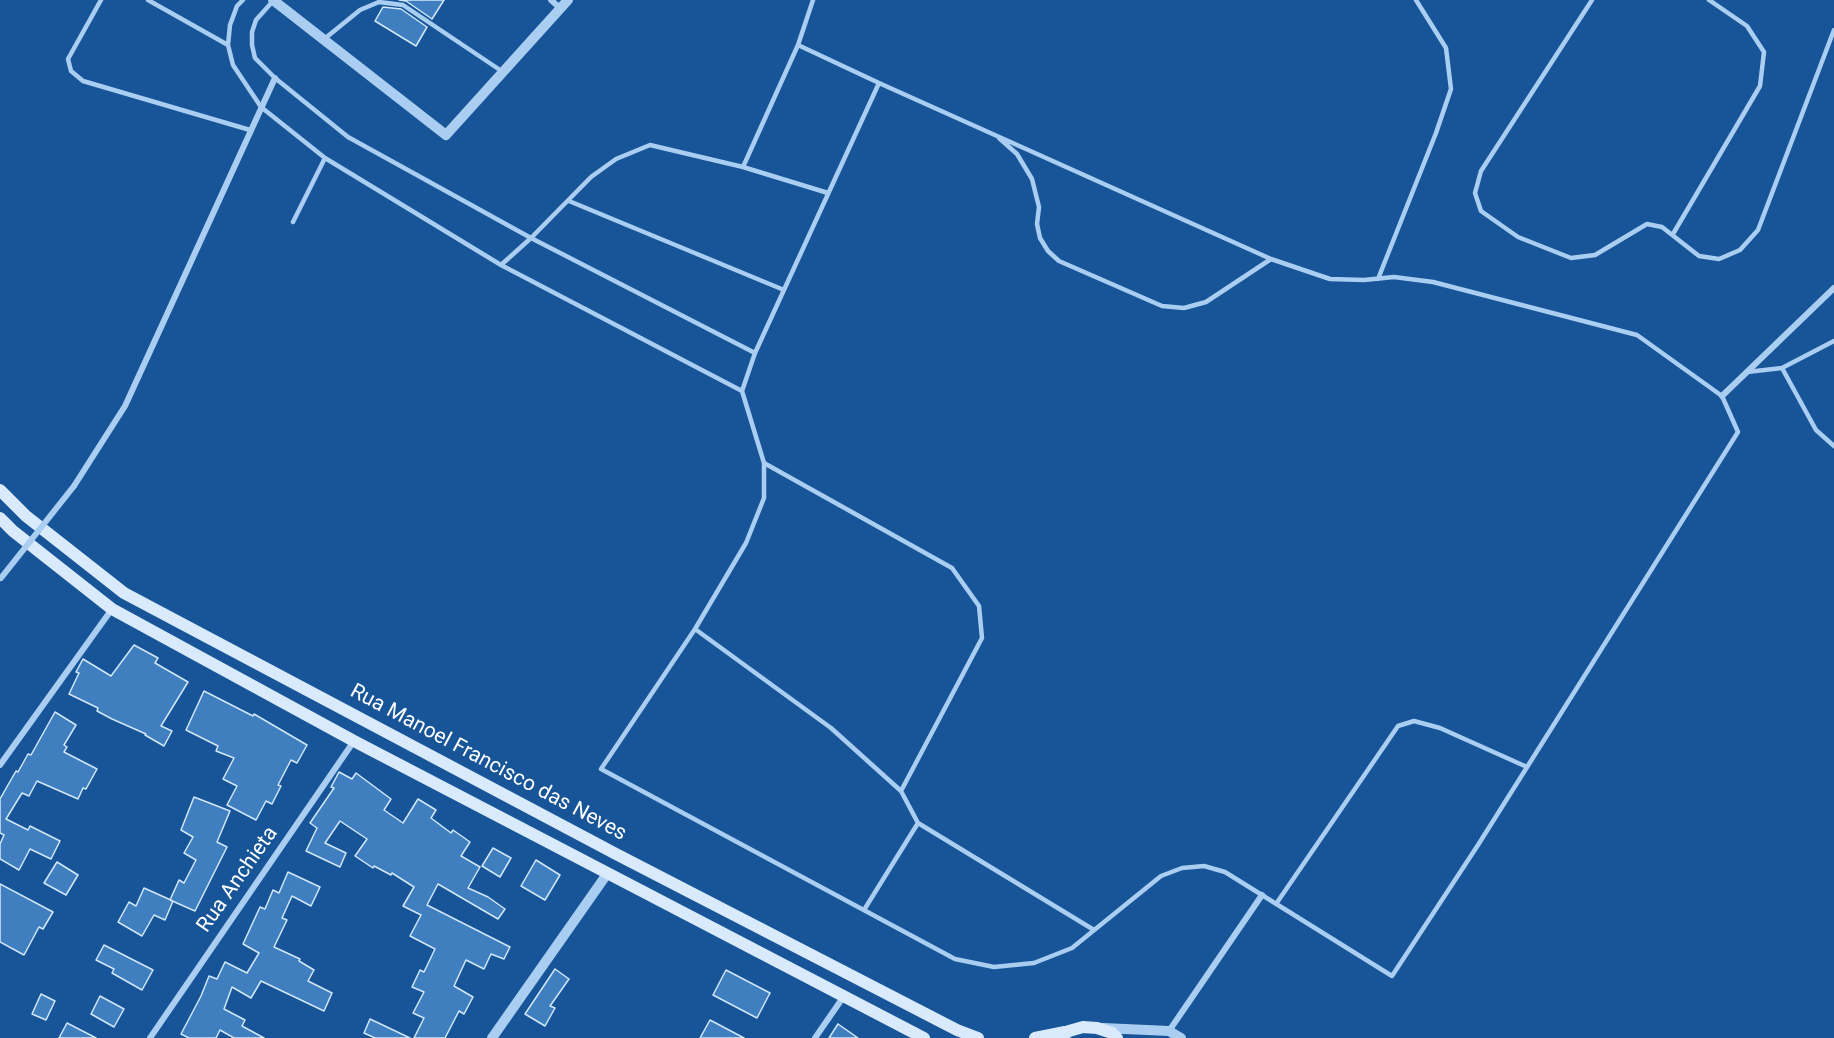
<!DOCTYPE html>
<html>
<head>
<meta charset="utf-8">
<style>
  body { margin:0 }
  canvas { display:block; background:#175598 }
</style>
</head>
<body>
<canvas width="1834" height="1038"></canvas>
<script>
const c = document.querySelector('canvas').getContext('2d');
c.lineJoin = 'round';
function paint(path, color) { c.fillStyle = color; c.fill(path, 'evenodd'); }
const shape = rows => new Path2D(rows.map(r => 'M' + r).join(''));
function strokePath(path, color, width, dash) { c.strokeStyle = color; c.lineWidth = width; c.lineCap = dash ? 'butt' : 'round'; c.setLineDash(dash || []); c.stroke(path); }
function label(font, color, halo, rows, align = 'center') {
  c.font = font + ' Roboto,sans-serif'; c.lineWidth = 5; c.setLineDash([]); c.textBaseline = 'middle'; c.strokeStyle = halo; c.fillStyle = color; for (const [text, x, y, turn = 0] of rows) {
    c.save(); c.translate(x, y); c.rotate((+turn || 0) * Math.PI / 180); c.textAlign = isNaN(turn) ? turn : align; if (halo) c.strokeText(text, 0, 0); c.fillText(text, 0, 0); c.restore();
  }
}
const building = shape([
  [399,0,444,0,432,19,406,1,399,0],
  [383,7,401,9,427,27,416,46,375,21,383,7],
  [134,645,158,658,155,663,188,682,161,726,172,731,164,746,145,735,146,734,112,719,97,711,98,708,69,694,79,673,76,672,83,659,111,676,134,645],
  [204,691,253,716,254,714,307,745,297,763,291,760,278,785,281,786,272,804,266,801,256,820,227,805,237,786,223,779,234,758,216,751,218,746,186,730,204,691],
  [55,712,76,725,64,745,67,747,64,752,97,769,86,789,83,788,78,799,37,781,29,796,22,793,6,819,28,830,30,826,60,841,51,859,30,849,19,870,0,859,0,844,4,835,0,833,0,799,16,771,18,772,28,754,31,755,55,712],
  [339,772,352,779,356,773,391,799,384,810,403,823,418,799,436,810,431,818,451,833,453,830,470,842,461,856,480,867,468,888,488,897,505,909,498,919,438,884,427,905,510,947,504,959,491,954,484,969,466,960,454,986,473,997,464,1014,459,1011,445,1038,414,1038,424,1018,413,1013,424,992,412,987,420,970,424,972,435,949,410,936,421,915,403,906,414,887,392,873,391,875,374,866,373,868,355,856,367,839,340,821,325,843,346,853,340,867,306,851,317,828,310,823,334,788,331,787,339,772],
  [194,797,230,811,217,842,227,847,195,911,170,900,179,880,184,883,196,860,184,853,193,837,181,830,194,797],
  [493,848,511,858,500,877,482,866,493,848],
  [536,860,560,875,545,900,521,886,536,860],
  [57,862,78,875,66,895,44,883,57,862],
  [288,872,320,887,311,906,292,896,282,918,287,920,274,947,300,959,299,961,314,970,308,981,332,993,324,1011,261,981,251,998,232,987,224,1009,245,1020,242,1026,264,1038,234,1038,220,1030,216,1038,189,1038,181,1034,201,996,209,976,217,979,225,962,247,973,259,953,243,944,260,907,265,909,273,890,279,893,288,872],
  [0,884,53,912,43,929,39,927,24,955,0,942,0,884],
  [144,888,173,901,165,920,154,915,142,936,118,922,129,902,136,906,144,888],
  [104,945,153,970,142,990,112,973,114,969,96,960,104,945],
  [555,969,569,979,550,1006,555,1008,545,1026,525,1014,555,969],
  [726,970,770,993,757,1018,713,995,726,970],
  [41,994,55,1001,46,1020,32,1014,41,994],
  [100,996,124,1009,114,1027,91,1014,100,996],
  [370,1019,410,1038,375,1038,364,1033,370,1019],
  [710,1020,744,1038,700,1038,710,1020],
  [67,1023,96,1038,59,1038,67,1023],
  [838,1024,858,1038,829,1038,838,1024]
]);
paint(building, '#3f7fbf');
strokePath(building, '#d1e7fc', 1.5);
strokePath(shape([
  [101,0,68,59,71,71,83,81,250,130],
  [148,0,228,45],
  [243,0,237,6,230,25,228,45,233,65,261,107,325,158,501,265,742,391],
  [813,0,798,45,879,83],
  [1592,0,1481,171,1475,193,1481,211,1518,237,1571,258,1595,255,1647,224,1662,227,1699,256,1719,259,1740,250,1758,230,1834,30],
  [273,1,256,20,252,32,252,45,255,58,275,78,348,137,531,238,755,353],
  [323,40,360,10,379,2,403,5,503,72],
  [879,83,1271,259,1330,279,1364,280,1394,277,1433,282,1637,335,1722,396,1738,432,1478,845,1392,976,1225,872,1204,866,1182,868,1161,876,1072,948,1034,963,994,967,955,959,601,769,695,629,746,543,764,498,764,463,742,391,755,353,879,83],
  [999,138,1017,154,1032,179,1039,207,1037,224,1040,238,1048,251,1059,261,1162,306,1184,308,1206,302,1271,259],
  [743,167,798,45],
  [569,201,784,290],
  [293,222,325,158],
  [1673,234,1760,86,1764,52,1747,26,1709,0],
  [501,265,531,238,591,177,616,159,650,145,743,167,828,193],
  [1378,279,1436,133,1451,89,1446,48,1416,0],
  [1782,368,1816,430,1834,446],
  [1747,372,1782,368,1834,341],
  [764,463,952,568,979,606,982,638,901,791],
  [695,629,831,728,901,791,918,823,1094,930],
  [1276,904,1398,726,1414,721,1440,728,1527,767],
  [864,910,918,823]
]), '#aacef2', 4.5);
strokePath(shape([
  [551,0,560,8],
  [1722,396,1834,288],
  [74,486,125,406,275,78],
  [0,765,112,609],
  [1169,1031,1262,895],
  [150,1038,354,741],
  [815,1038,844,996]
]), '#aacef2', 6);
strokePath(shape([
  [273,0,446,135,568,0],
  [1103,1028,1169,1031,1181,1038],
  [492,1038,607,874]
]), '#aacef2', 10);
strokePath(shape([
  [0,490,26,516,124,593,616,854,957,1030,978,1038],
  [0,518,13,531,112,609,354,741,924,1038],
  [1035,1038,1065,1032],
  [1059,1038,1069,1031,1083,1027,1097,1028,1112,1033,1117,1038]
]), '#d9eafc', 12);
strokePath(shape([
  [1,578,74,486]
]), '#aacef2', 6);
label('21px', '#fff', '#175598', [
  ["Rua Manoel Francisco das Neves",488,763,28],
  ["Rua Anchieta",238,880,-55]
]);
</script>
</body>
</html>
